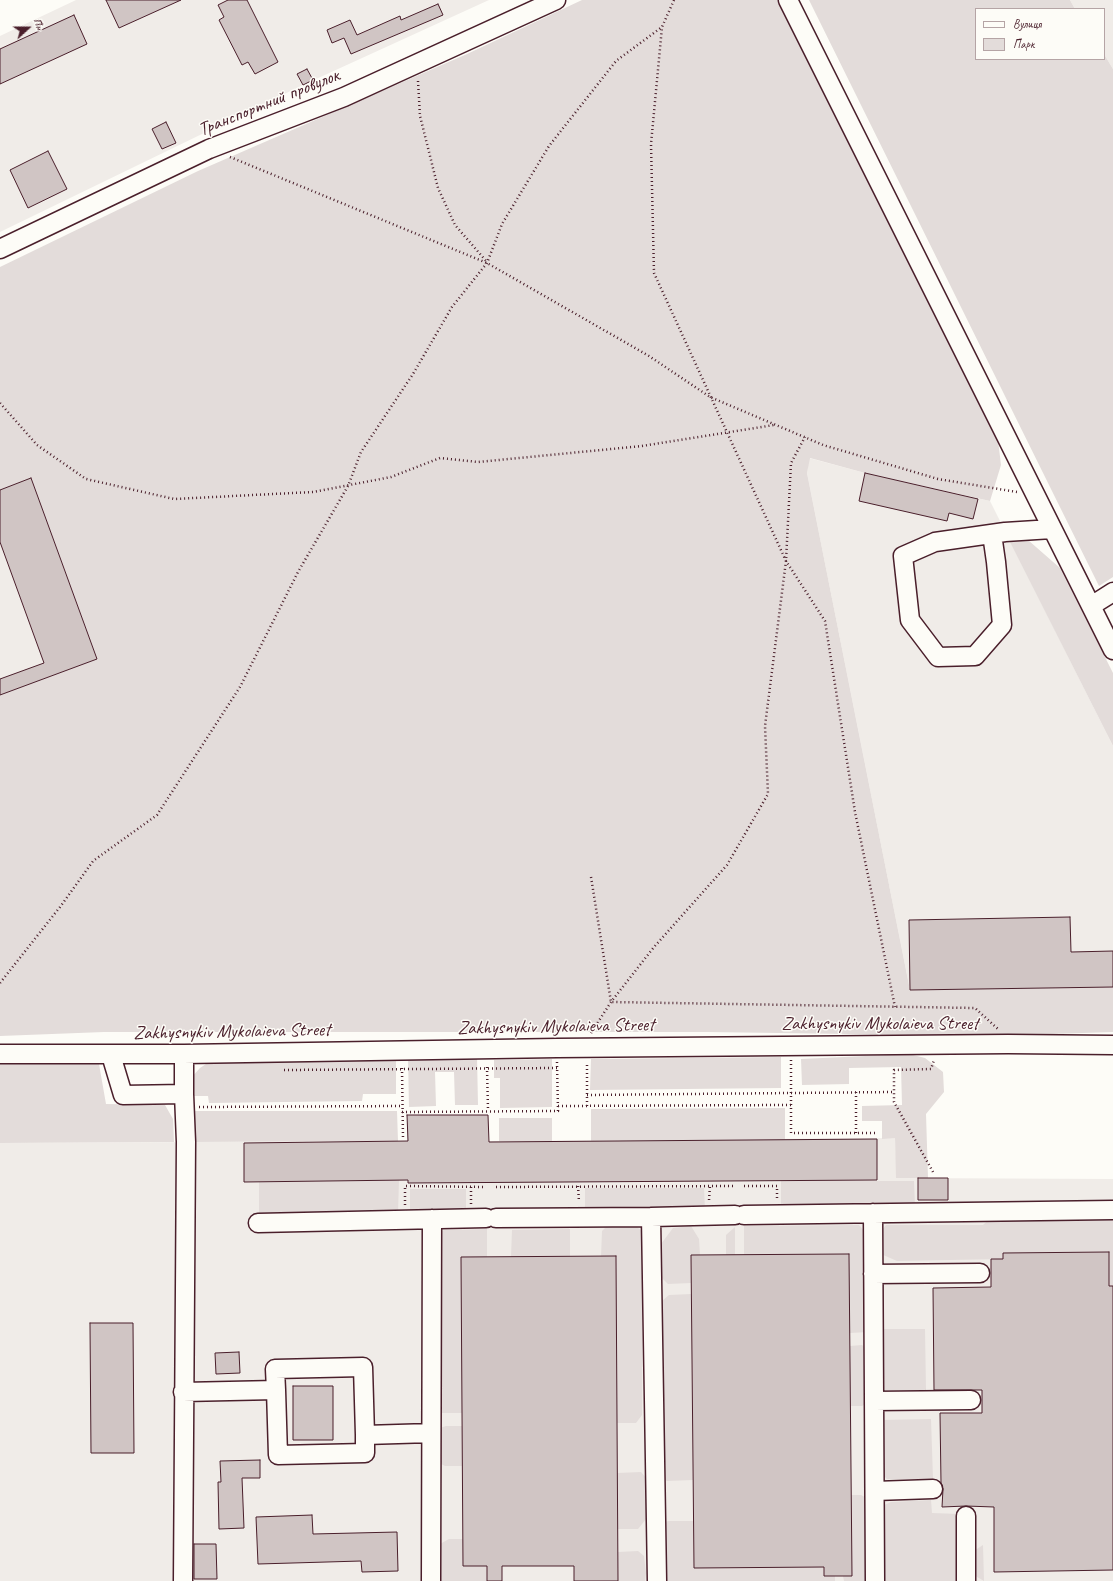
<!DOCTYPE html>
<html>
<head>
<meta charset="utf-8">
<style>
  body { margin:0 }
  #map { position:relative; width:1113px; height:1581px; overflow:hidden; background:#fdfcf7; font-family:Caveat,sans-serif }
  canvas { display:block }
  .legend { position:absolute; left:975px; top:8px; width:130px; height:52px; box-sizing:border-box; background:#fdfcf7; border:1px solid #b5a4a5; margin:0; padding:5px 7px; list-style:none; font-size:12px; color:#4a1f2b }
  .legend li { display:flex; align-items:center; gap:8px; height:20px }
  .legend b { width:20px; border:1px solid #b5a4a5 }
  .north { position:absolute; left:8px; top:8px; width:40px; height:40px; -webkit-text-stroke:3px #fdfcf7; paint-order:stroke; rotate:69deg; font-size:11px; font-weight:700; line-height:16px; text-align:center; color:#4a1f2b }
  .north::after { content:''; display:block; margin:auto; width:14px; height:18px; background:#4a1f2b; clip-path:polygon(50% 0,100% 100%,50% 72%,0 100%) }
</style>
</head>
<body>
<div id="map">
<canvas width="1113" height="1581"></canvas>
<ul class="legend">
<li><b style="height:5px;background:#fdfcf7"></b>Вулиця</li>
<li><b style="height:11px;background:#e3dcda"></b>Парк</li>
</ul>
<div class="north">Пн</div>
</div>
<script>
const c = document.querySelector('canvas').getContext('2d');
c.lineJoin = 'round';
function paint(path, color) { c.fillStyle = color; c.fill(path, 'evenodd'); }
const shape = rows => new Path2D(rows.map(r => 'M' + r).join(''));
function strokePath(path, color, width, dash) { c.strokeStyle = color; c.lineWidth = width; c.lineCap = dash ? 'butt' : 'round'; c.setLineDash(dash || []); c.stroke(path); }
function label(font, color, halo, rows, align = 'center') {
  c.font = font + ' Caveat,sans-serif'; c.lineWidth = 3; c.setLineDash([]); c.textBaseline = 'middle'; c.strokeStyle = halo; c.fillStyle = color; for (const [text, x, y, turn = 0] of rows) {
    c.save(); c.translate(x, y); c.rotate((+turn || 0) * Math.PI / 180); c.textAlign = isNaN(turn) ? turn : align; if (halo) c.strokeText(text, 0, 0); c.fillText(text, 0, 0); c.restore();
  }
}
paint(shape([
  [76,0,489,0,303,85,0,232,0,36],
  [1070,0,1113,0,1113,69,1104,54,1104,9,1075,9],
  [809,458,865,473,990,501,1113,746,1113,987,910,990,807,473],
  [31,478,97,659,0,695,0,490],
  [407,1115,488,1115,489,1141,895,1138,897,1178,1113,1179,1113,1581,0,1581,0,1143,407,1141]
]), '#f0ece8');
paint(shape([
  [582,0,779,0,817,74,998,440,1001,465,990,501,865,473,810,458,807,473,910,990,1113,987,1113,1032,991,1036,707,1032,104,1032,0,1036,0,695,97,659,31,478,0,490,0,267,198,171,467,54],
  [809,0,1070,0,1075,9,976,9,976,59,1104,59,1104,54,1113,69,1113,577,1099,586],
  [1009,540,1028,540,1060,568,1113,673,1113,746],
  [909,1054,925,1058,943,1072,944,1092,926,1114,928,1178,896,1178,895,1138,882,1139,882,1121,862,1121,862,1106,902,1105,901,1067,849,1068,849,1084,802,1085,801,1059],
  [477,1056,478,1105,455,1105,454,1072,435,1072,436,1106,409,1107,408,1058],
  [781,1057,781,1088,590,1090,591,1059],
  [396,1059,396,1094,363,1094,362,1101,209,1103,208,1096,190,1096,191,1078,200,1068,212,1060],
  [552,1059,552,1107,500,1108,500,1078,494,1078,494,1060],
  [0,1064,99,1064,106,1104,165,1105,173,1119,174,1142,0,1143],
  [785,1108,785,1140,591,1141,591,1109],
  [191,1111,397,1111,398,1141,192,1142],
  [499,1118,552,1118,552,1141,499,1141],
  [399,1180,398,1213,259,1214,259,1182],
  [781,1181,914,1181,915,1206,781,1207],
  [585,1188,704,1188,705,1210,585,1211],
  [410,1189,466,1189,466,1214,410,1214],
  [992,1217,1113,1217,1113,1286,1109,1286,1108,1252,1003,1253,1003,1259,897,1261,881,1254,880,1233,886,1225,983,1225],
  [634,1225,642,1231,642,1415,636,1423,617,1423,601,1257,602,1231,607,1226],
  [859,1225,866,1233,868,1332,850,1333,744,1255,744,1226],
  [691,1226,699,1239,700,1255,691,1256,691,1283,668,1284,661,1277,661,1244,673,1228],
  [735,1227,735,1255,726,1255,726,1235],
  [487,1229,487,1257,461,1258,462,1413,442,1413,438,1407,438,1235,444,1230],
  [570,1229,570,1257,511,1257,512,1230],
  [691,1294,693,1480,667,1481,663,1478,661,1302,669,1295],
  [881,1329,925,1329,926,1390,881,1390],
  [862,1345,867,1349,867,1403,862,1406,850,1406,850,1346],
  [931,1419,933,1479,887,1479,881,1473,881,1420],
  [446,1426,462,1426,462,1466,445,1466,439,1463,440,1428],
  [641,1472,647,1479,646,1519,638,1529,617,1529,617,1473],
  [851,1495,861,1495,868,1499,866,1581,844,1581,843,1576,852,1575],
  [931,1500,932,1513,960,1514,957,1581,880,1581,882,1506,891,1502],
  [669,1521,693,1521,694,1568,824,1567,824,1576,835,1576,835,1581,666,1581,663,1522],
  [449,1539,463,1539,463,1566,487,1566,487,1581,441,1581,439,1578,440,1544],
  [983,1545,984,1581,972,1574,971,1553],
  [638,1551,644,1556,646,1573,645,1581,618,1581,618,1552]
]), '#e3dcda');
const building = shape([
  [106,0,181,0,119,28,106,0],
  [228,0,247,0,278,62,255,74,248,62,242,65,219,20,224,17,218,5,228,0],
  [438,4,443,15,351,54,344,38,332,43,327,30,350,20,357,35,400,16,401,20,438,4],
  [74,15,87,44,0,84,0,49,74,15],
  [307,69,313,80,303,85,297,74,307,69],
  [166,122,176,143,162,149,152,129,166,122],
  [48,151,67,189,28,208,10,170,48,151],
  [865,473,978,499,973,519,949,513,947,521,859,501,865,473],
  [31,478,97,659,0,695,0,679,44,663,0,542,0,490,31,478],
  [1070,917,1071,952,1113,951,1113,987,910,990,909,920,1070,917],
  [407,1115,488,1115,489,1142,877,1139,877,1180,408,1183,408,1180,244,1182,244,1143,408,1141,407,1115],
  [918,1178,948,1178,948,1200,918,1200,918,1178],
  [1109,1252,1109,1286,1113,1286,1113,1570,994,1572,994,1507,966,1506,942,1507,943,1489,941,1483,940,1413,982,1413,982,1390,934,1390,933,1288,991,1287,991,1259,1003,1259,1003,1253,1109,1252],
  [849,1254,852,1576,824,1576,824,1567,694,1568,691,1255,849,1254],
  [616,1256,618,1581,574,1581,574,1566,502,1566,502,1581,487,1581,487,1566,463,1566,461,1257,616,1256],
  [90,1323,133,1323,134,1453,91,1453,90,1323],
  [239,1352,240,1373,216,1374,215,1353,239,1352],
  [293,1386,333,1386,333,1440,293,1440,293,1386],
  [260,1460,260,1478,242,1478,244,1528,219,1529,218,1482,221,1482,220,1461,260,1460],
  [312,1515,313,1534,397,1532,398,1571,362,1572,361,1561,258,1564,256,1517,312,1515],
  [194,1544,216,1544,217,1579,194,1579,194,1544]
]);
paint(building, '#d0c5c4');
strokePath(building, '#4a1f2b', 1);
const minor = shape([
  [788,0,1113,650],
  [0,249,209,149,344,97,556,0],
  [992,534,996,562,1002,625,975,656,938,657,910,620,903,556,935,542,1005,532,1052,529],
  [1091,606,1113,592],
  [0,1054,184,1054,557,1048,1008,1044,1113,1045],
  [111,1055,123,1095,184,1094,184,1054],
  [873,1213,875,1581],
  [744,1215,1113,1210],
  [651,1217,735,1215],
  [496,1218,651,1217,657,1581],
  [258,1223,486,1218],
  [873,1274,980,1273],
  [276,1390,278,1455,365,1453,365,1435],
  [183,1392,276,1390,275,1369,363,1367,365,1435,431,1433],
  [874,1401,971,1400],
  [875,1491,933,1489],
  [183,1581,186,1142,184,1094],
  [431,1581,432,1219],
  [966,1581,966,1516]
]);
strokePath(minor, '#4a1f2b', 21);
strokePath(shape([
  [674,0,662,27,651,144,654,273,786,561,825,621,855,812,895,1007],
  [418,81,420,116,438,188,455,225,487,262],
  [230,157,487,263,649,356,710,397,823,445,938,479,1017,492],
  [0,403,37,445,86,479,174,499,313,492,391,477,440,458,478,462,642,446,774,425],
  [591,877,611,1002,975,1008,998,1029],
  [0,983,60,907,93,861,157,815,240,687,298,572,348,486,361,452,413,374,452,307,487,263,502,224,549,146,616,61,662,27],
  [591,1033,611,1002,654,947,727,865,768,794,765,726,786,561,791,463,805,437],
  [791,1060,791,1133,875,1133],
  [487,1067,488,1110],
  [402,1068,403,1138],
  [284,1070,557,1068],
  [856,1092,856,1133],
  [587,1095,894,1092],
  [558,1106,791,1105],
  [587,1106,587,1062],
  [199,1107,402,1106],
  [402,1112,558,1111,557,1062],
  [933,1172,894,1102,894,1070,931,1069,934,1060],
  [578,1186,579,1202],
  [744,1186,777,1186,777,1200],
  [496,1187,734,1186],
  [709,1200,710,1186],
  [471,1204,471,1186],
  [405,1205,405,1186,486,1187]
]), '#4a1f2b', 2.5, [1, 3]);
strokePath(minor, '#fdfcf7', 18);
label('19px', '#4a1f2b', '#fdfcf7', [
  ["Транспортний провулок",269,103,-22],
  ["Zakhysnykiv Mykolaieva Street",880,1024],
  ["Zakhysnykiv Mykolaieva Street",556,1027,-1],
  ["Zakhysnykiv Mykolaieva Street",232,1032,-1]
]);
</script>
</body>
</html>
